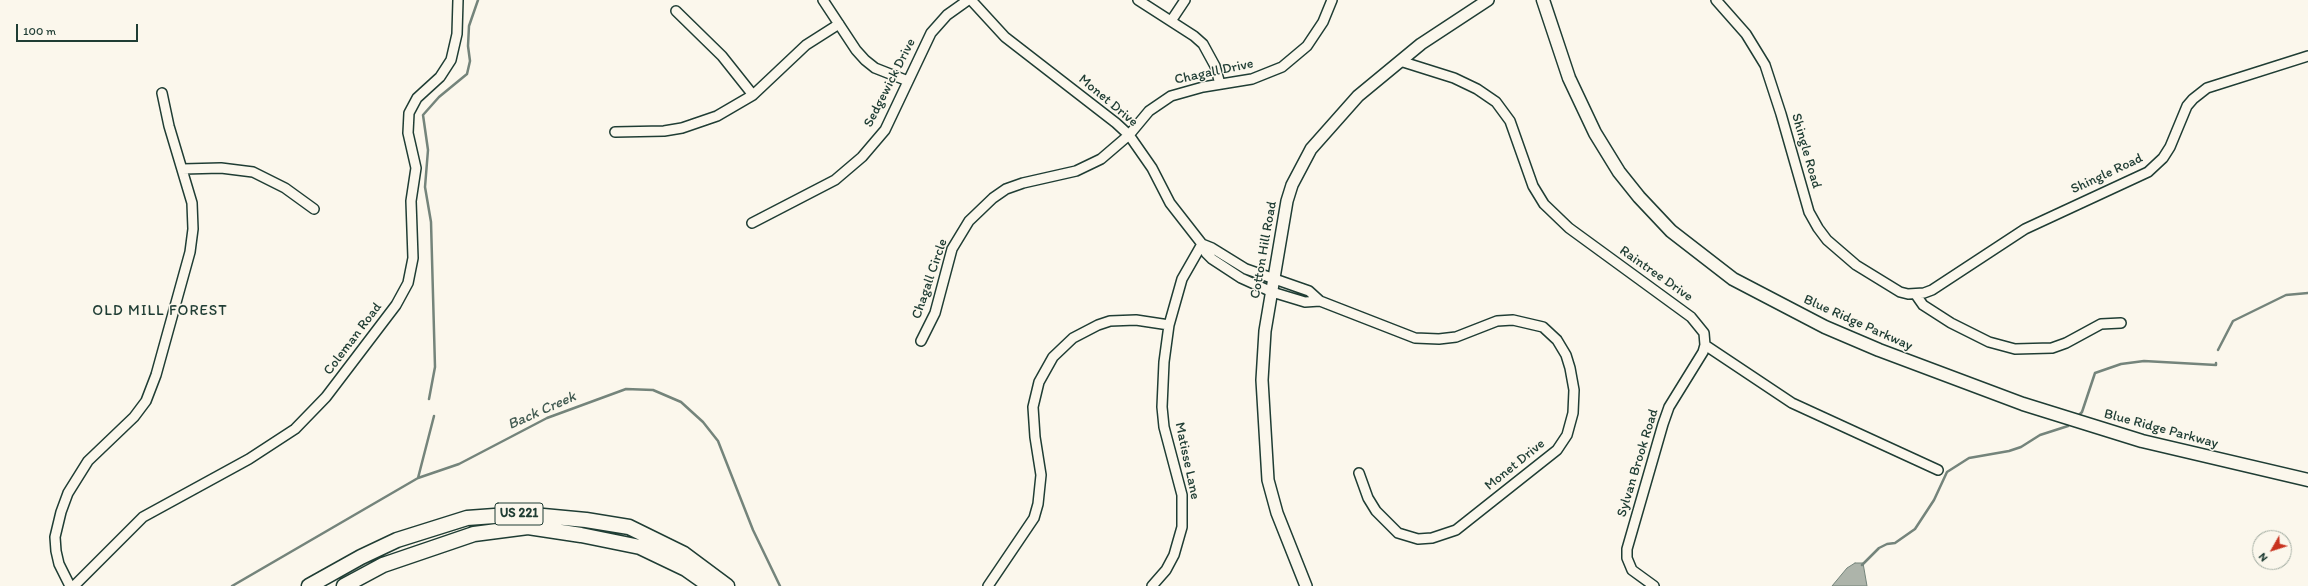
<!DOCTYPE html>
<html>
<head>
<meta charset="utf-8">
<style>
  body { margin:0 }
  #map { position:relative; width:2308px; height:586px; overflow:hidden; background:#fbf7ec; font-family:Itim,sans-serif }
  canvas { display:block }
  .north { position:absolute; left:2252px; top:530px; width:40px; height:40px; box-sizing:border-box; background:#fbf7ec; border:1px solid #a3ada2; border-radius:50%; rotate:231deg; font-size:11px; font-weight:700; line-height:16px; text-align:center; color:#1f3d34 }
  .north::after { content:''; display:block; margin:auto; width:14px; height:18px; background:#c8321e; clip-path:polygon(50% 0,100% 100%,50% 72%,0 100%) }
  .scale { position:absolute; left:16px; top:24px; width:122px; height:18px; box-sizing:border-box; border:2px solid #1f3d34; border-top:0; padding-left:5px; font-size:12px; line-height:14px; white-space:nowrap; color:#1f3d34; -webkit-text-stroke:3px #fbf7ec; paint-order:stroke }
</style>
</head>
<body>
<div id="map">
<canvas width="2308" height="586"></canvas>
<div class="north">N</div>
<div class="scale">100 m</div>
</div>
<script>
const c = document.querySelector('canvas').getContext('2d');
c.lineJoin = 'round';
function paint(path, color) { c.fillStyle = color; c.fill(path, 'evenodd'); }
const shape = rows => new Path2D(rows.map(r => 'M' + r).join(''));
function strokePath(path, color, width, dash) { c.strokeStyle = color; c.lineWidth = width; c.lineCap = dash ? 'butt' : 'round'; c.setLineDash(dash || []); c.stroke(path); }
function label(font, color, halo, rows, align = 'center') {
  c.font = font + ' Itim,sans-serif'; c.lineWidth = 3; c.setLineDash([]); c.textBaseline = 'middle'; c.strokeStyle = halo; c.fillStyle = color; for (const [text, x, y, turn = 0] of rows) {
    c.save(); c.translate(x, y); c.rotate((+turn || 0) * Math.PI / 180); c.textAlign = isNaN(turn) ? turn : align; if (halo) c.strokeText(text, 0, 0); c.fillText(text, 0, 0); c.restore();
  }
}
const water = shape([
  [1855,563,1863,563,1867,586,1832,586,1847,568,1855,563]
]);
paint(water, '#adb4aa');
strokePath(water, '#74847b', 1);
strokePath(shape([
  [2218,350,2233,321,2286,295,2308,293],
  [429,399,435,367,431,222,425,187,428,150,423,115,439,97,467,74,470,61,468,46,469,26,478,0],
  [2079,415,2082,412,2095,373,2121,364,2144,361,2216,365,2216,363],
  [418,478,434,416],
  [1862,565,1879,548,1887,544,1895,543,1915,529,1934,500,1947,472,1969,458,2009,451,2021,447,2040,435,2068,426],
  [232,586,418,478,459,464,547,418,626,389,653,390,681,402,703,422,718,441,753,530,780,586]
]), '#74847b', 2.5);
const minor = shape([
  [823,0,856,50,865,60,875,68,908,81],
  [971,0,1005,37,1116,123,1129,135,1152,168,1170,203,1202,244,1206,253,1212,259,1241,278,1272,292,1305,302,1320,301],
  [1138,0,1194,36,1203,44,1215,66,1220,84],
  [1716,0,1746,34,1765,65,1781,114,1809,212,1818,228,1827,240,1856,265,1900,292,1908,294,1924,293,1932,290,2025,229,2148,172,2163,158,2170,147,2187,106,2193,99,2207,88,2308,56],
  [676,11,722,56,753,95],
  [1171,21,1185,0],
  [1400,61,1454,78,1477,89,1496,102,1510,121,1533,186,1544,204,1569,228,1691,317,1704,333,1705,345,1792,403,1938,470],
  [615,132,664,131,682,128,717,116,753,95,806,45,839,24],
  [183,169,221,168,253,172,285,188,314,209],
  [752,223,835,180,862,157,885,130,931,33,947,15,968,0],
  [1202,244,1212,248,1246,269,1309,291,1320,301,1415,338,1439,339,1456,337,1497,321,1513,320,1543,327,1557,340,1566,355,1570,368,1574,390,1573,413,1567,435,1557,450,1456,530,1432,538,1418,539,1398,533,1376,511,1368,498,1359,473],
  [1916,295,1923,305,1951,323,1989,342,2015,349,2052,348,2066,343,2101,324,2121,323],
  [921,341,935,313,952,249,969,221,993,198,1006,189,1023,183,1076,171,1101,159,1129,135,1149,111,1171,96,1203,87,1252,79,1282,67,1307,46,1323,22,1332,0],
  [70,586,59,564,56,551,55,537,61,512,68,493,88,461,134,417,146,401,156,375,190,252,193,229,192,203,169,126,162,93],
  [74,586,143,517,249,459,295,429,326,397,396,305,408,283,413,258,411,201,416,168,408,133,409,113,417,98,440,77,451,60,457,34,458,0],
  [988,586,1034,518,1038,504,1041,475,1035,437,1033,407,1039,382,1053,357,1073,338,1098,325,1110,321,1136,320,1169,325],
  [1152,586,1166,570,1174,555,1182,527,1182,495,1164,427,1162,407,1164,362,1169,325,1182,279,1202,244],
  [1654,586,1632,570,1627,558,1627,549,1663,424,1669,407,1703,352,1705,345]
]);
const tertiary = shape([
  [1306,586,1277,513,1268,480,1262,380,1265,331,1287,201,1292,185,1311,149,1358,96,1421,44,1488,0]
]);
const secondary = shape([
  [1543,0,1569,78,1595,133,1619,172,1639,197,1671,231,1733,279,1825,327,1879,350,2023,404,2142,441,2308,480]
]);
const primary = shape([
  [309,586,361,557,397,540,467,518,522,514,586,520,629,527,684,554,727,586],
  [344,586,383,565,474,534,528,527,581,535,640,547,686,569,710,586]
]);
strokePath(minor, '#1f3d34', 12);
strokePath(tertiary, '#1f3d34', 14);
strokePath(secondary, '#1f3d34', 15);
strokePath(primary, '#1f3d34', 17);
strokePath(minor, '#fbf7ec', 9);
strokePath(tertiary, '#fbf7ec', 11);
strokePath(secondary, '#fbf7ec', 12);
strokePath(primary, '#fbf7ec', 14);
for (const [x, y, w] of [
  [519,514,48]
]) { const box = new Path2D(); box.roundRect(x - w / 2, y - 11, w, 22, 3); c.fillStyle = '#fbf7ec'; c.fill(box); strokePath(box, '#1f3d34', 1); }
label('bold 13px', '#1f3d34', null, [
  ["US 221",519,514]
]);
label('14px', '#1f3d34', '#fbf7ec', [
  ["Chagall Drive",1214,72,-12],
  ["Sedgewick Drive",890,83,-63],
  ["Monet Drive",1108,101,40],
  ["Shingle Road",1806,151,74],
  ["Shingle Road",2107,174,-25],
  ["Cotton Hill Road",1264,250,-80],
  ["Raintree Drive",1656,274,35],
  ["Chagall Circle",930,279,-71],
  ["Blue Ridge Parkway",1858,323,24],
  ["Coleman Road",353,339,-53],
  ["Blue Ridge Parkway",2161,429,15],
  ["Matisse Lane",1187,461,78],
  ["Sylvan Brook Road",1638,463,-73],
  ["Monet Drive",1515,465,-39]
]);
c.letterSpacing = '1px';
label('15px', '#1f3d34', '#fbf7ec', [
  ["OLD MILL FOREST",160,311]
]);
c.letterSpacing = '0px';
label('italic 15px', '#425b52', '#fbf7ec', [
  ["Back Creek",542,411,-24]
]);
</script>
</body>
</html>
